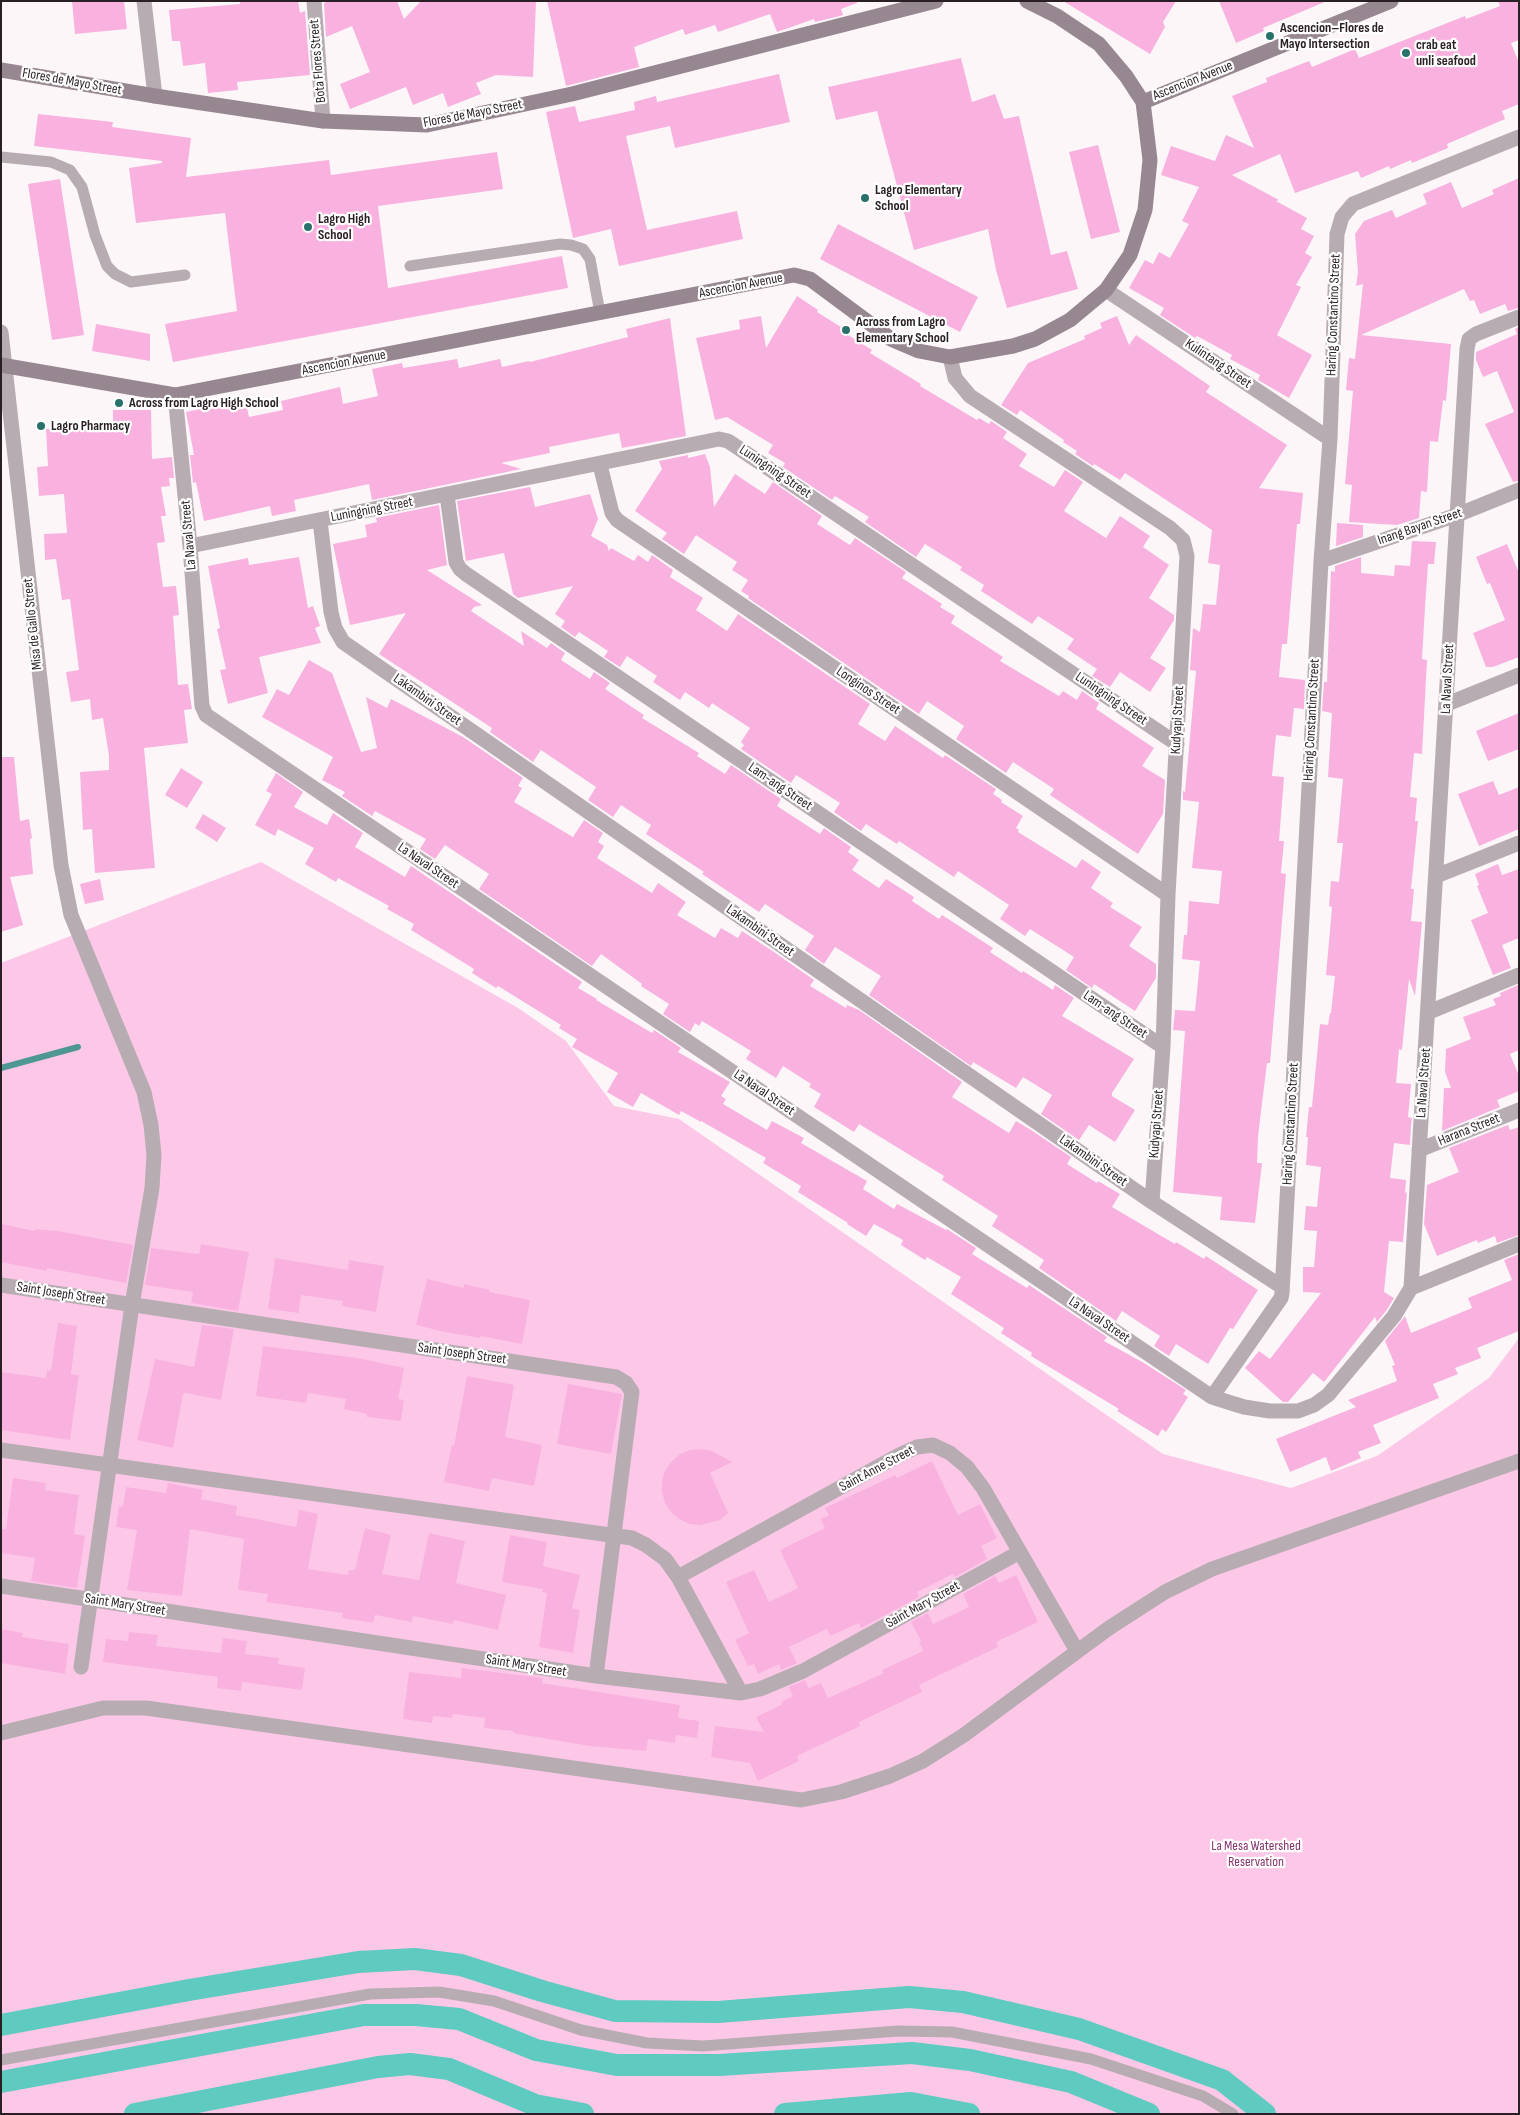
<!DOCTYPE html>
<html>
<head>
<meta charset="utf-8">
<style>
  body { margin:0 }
  #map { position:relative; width:1520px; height:2115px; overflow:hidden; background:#fcf6f9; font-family:"Sofia Sans Condensed",sans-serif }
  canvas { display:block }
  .frame { position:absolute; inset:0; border:2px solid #291f25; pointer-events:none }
</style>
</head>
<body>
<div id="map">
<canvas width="1520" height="2115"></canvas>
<div class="frame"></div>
</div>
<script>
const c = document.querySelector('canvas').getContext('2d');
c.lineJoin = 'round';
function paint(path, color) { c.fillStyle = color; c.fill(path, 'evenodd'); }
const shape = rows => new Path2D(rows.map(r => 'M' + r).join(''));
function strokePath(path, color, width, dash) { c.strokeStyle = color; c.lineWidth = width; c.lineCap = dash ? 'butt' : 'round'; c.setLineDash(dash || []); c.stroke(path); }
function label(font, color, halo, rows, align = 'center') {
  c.font = font + ' "Sofia Sans Condensed",sans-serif'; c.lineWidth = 4.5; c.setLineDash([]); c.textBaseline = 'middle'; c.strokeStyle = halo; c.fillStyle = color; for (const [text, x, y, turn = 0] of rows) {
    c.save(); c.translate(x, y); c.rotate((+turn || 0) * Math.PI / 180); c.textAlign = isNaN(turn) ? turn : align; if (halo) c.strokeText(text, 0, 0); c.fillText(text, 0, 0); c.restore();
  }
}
paint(shape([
  [261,862,518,1008,566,1041,614,1106,679,1119,1163,1454,1291,1488,1377,1456,1489,1378,1519,1338,1519,2114,1,2114,1,963]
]), '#fdc8e8');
strokePath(shape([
  [1,1068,78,1047]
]), '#4e9792', 6);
strokePath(shape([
  [1,2025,189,1990,358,1962,415,1959,461,1965,542,1991,615,2011,718,2012,909,1997,963,2002,1079,2029,1222,2080,1265,2114],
  [1,2082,364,2015,416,2015,459,2019,536,2050,617,2065,719,2065,912,2053,970,2060,1071,2082,1149,2114],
  [135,2114,378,2067,410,2064,449,2069,535,2105,583,2114],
  [785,2114,911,2103,969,2114]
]), '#5ecac0', 22);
paint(shape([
  [72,1,124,1,127,29,75,34],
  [240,1,298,1,300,13,305,11,310,75,237,82,238,90,208,93,205,63,183,66,180,41,172,41,169,10,240,4],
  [329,1,397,1,404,19,421,1,536,1,533,77,496,75,476,83,481,94,448,107,443,93,413,105,406,87,350,109,340,84,370,72,352,26,326,37,324,3],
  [547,1,857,1,857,3,841,9,843,15,840,16,815,22,814,19,777,32,770,14,718,32,715,25,685,35,683,29,634,47,639,67,566,86],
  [1063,1,1176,1,1163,22,1165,27,1150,54],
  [1219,1,1327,1,1263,28,1264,31,1236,43],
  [1498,1,1519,1,1519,40,1511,43,1519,63,1519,104,1502,111,1505,119,1447,144,1448,148,1412,163,1411,160,1390,169,1389,166,1361,178,1358,171,1295,193,1280,154,1232,175,1279,200,1276,201,1307,218,1301,229,1314,236,1305,253,1312,257,1296,285,1301,287,1277,335,1312,355,1289,398,1258,380,1260,375,1230,359,1232,355,1197,336,1195,338,1160,315,1164,308,1129,288,1145,260,1153,264,1159,252,1170,258,1189,224,1182,221,1199,187,1161,175,1171,146,1215,161,1226,135,1254,148,1232,96,1267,82,1266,78,1309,61,1312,67,1355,49,1359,58,1465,16,1466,19,1500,6],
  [961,58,972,102,995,94,1004,119,1019,116,1051,255,1067,251,1078,289,1007,308,996,270,988,229,914,250,877,111,836,120,828,87],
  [779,74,790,122,675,148,670,126,626,136,647,230,737,211,743,239,619,266,611,229,573,238,546,112,575,106,579,122,635,110,634,102,656,96,657,102],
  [38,114,113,122,112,127,191,138,186,177,329,160,331,175,497,152,503,189,378,206,388,288,562,256,568,288,173,362,165,324,237,311,225,213,136,223,129,168,162,163,162,161,34,146],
  [1098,145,1120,232,1091,239,1069,152],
  [1519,178,1519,308,1508,311,1505,304,1480,314,1474,300,1470,301,1464,289,1361,335,1451,344,1446,401,1443,400,1438,442,1430,441,1427,492,1421,491,1419,518,1397,525,1349,522,1352,485,1345,484,1353,391,1346,390,1349,358,1355,359,1363,284,1356,286,1358,272,1355,234,1364,221,1392,210,1396,218,1427,204,1423,194,1451,182,1462,208,1494,194,1492,190],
  [60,179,84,335,52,340,28,184],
  [838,224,978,297,960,332,820,259],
  [797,296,818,310,817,312,841,327,840,330,872,350,870,353,921,384,920,386,977,420,979,418,989,424,991,421,1007,432,1003,438,1027,454,1019,466,1054,487,1065,470,1083,482,1064,511,1106,538,1120,516,1150,536,1143,547,1169,565,1149,598,1174,615,1174,620,1150,658,1166,668,1150,692,1120,672,1110,687,1092,676,1097,669,1067,649,1074,639,1038,616,1032,624,981,591,984,585,960,570,962,567,925,544,916,557,865,522,869,517,835,496,832,500,783,467,785,463,768,453,773,445,727,417,715,420,696,338,740,329,739,320,761,316,766,348],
  [1117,316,1129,345,1136,335,1210,386,1206,392,1287,445,1259,488,1303,493,1300,524,1297,524,1287,644,1282,644,1279,677,1305,680,1304,709,1294,708,1291,737,1276,735,1272,776,1284,777,1279,841,1284,841,1281,873,1286,874,1270,1063,1267,1063,1258,1136,1257,1163,1262,1163,1255,1223,1220,1220,1222,1197,1173,1192,1185,1031,1173,1030,1175,1010,1195,1011,1200,961,1182,959,1184,935,1187,935,1189,901,1219,904,1222,871,1192,868,1199,802,1183,800,1183,791,1185,792,1196,671,1190,670,1193,628,1200,632,1203,604,1216,605,1220,565,1208,563,1212,530,1125,473,1120,480,1094,464,1093,466,1075,454,1077,451,1063,442,1064,440,1020,410,1017,415,1001,405,1028,363,1085,339,1084,336,1102,328,1100,323],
  [670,318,686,436,622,448,619,433,549,447,550,453,501,463,521,469,372,500,369,484,294,500,296,511,272,516,270,506,204,521,196,482,193,483,190,455,194,455,186,412,245,399,249,417,283,410,281,401,340,387,343,404,378,396,372,369,402,363,403,368,457,359,459,368,500,359,502,367,529,361,530,362,628,337,626,329],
  [96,324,150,334,150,361,92,351],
  [1519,327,1519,481,1513,482,1485,424,1514,412,1497,371,1483,377,1476,360,1476,352,1517,334,1515,329],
  [113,410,151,410,152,459,172,457,174,478,169,478,170,486,161,487,166,516,161,516,165,542,157,543,163,587,176,586,179,615,173,616,178,685,188,684,192,709,184,710,188,743,144,748,155,868,95,873,92,829,83,830,80,772,109,770,109,756,103,718,92,720,90,699,71,702,66,672,79,670,70,599,62,600,56,559,45,560,44,534,67,533,64,494,39,496,37,467,48,466,46,429,113,427],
  [705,454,710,467,714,507,735,474,765,494,773,482,822,516,817,524,850,545,855,538,906,572,902,578,942,604,940,607,955,616,951,623,1003,657,1000,661,1059,696,1063,691,1077,700,1082,691,1099,703,1096,709,1154,748,1142,766,1165,780,1163,814,1138,854,1050,795,1054,789,1013,762,1006,773,956,739,964,726,927,701,919,714,748,598,749,596,741,591,748,580,732,570,737,562,696,535,684,554,662,539,667,533,635,511,662,469,659,461,688,455,688,458],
  [530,487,535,507,590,494,598,519,591,536,607,545,609,551,611,548,634,561,638,555,648,562,652,555,673,570,670,577,703,598,696,610,727,631,738,614,870,704,858,724,885,741,895,726,943,758,945,755,996,789,993,794,1002,800,1001,802,1023,816,1016,828,1019,830,1018,832,1076,868,1082,859,1101,872,1091,888,1113,903,1110,907,1142,927,1129,946,1156,964,1156,978,1135,1011,1094,984,1092,988,1066,970,1074,957,1030,929,1025,936,1000,919,1009,905,958,871,954,877,899,841,897,844,866,824,861,831,834,812,840,803,796,775,791,783,741,749,744,745,741,742,750,728,712,703,709,708,685,692,680,700,653,682,657,676,627,656,620,667,604,657,608,651,579,632,575,637,561,627,565,621,555,614,573,586,518,598,513,594,504,553,466,561,457,501],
  [439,505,447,565,427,570,482,605,474,607,471,611,524,646,521,631,547,648,551,643,565,653,561,660,590,679,594,672,610,683,605,689,644,715,642,718,699,753,697,756,725,774,731,765,781,799,777,806,820,834,824,828,851,847,848,852,859,860,852,870,879,888,886,879,914,897,912,901,939,919,942,915,993,948,990,952,1022,973,1023,971,1053,990,1055,985,1074,998,1062,1016,1134,1059,1112,1093,1112,1096,1135,1110,1115,1142,1089,1125,1079,1140,1041,1114,1052,1095,1023,1077,1016,1088,973,1062,971,1066,869,995,881,976,835,947,824,964,805,950,814,936,765,904,759,912,702,874,704,872,646,834,651,825,621,805,613,817,594,804,588,800,596,787,541,750,533,762,490,732,492,728,379,654,406,613,350,625,333,544,367,537,365,525,377,522,376,518],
  [1337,523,1363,525,1363,537,1336,546],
  [1412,541,1436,542,1434,564,1428,564,1425,607,1422,659,1427,660,1422,754,1414,753,1410,797,1417,798,1415,821,1418,821,1411,889,1414,889,1411,921,1422,922,1415,996,1409,979,1402,1050,1399,1049,1396,1083,1411,1084,1408,1117,1412,1118,1411,1125,1410,1145,1394,1143,1390,1178,1406,1180,1405,1193,1407,1192,1403,1242,1389,1241,1384,1292,1394,1298,1386,1311,1377,1322,1375,1317,1324,1382,1313,1373,1288,1402,1283,1402,1245,1368,1259,1351,1270,1359,1321,1293,1303,1292,1303,1267,1314,1267,1317,1231,1304,1230,1306,1206,1317,1207,1321,1167,1306,1165,1308,1137,1306,1137,1309,1107,1312,1107,1320,1024,1328,1025,1330,1013,1331,1013,1335,976,1326,975,1332,907,1329,906,1331,881,1339,882,1343,843,1337,843,1343,779,1328,777,1332,713,1322,711,1324,682,1327,682,1331,571,1335,572,1335,566,1361,557,1361,573,1394,576,1395,565,1410,566],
  [1507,544,1519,573,1519,657,1493,667,1486,667,1473,633,1505,620,1490,583,1487,584,1476,557],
  [299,557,308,608,313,606,320,626,315,628,321,643,259,657,268,693,228,704,220,670,226,669,217,629,220,628,208,566,248,558,249,565],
  [309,660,332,673,361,752,377,748,366,697,387,708,391,699,463,737,523,778,518,786,522,788,514,802,573,837,584,820,603,833,598,842,604,846,597,858,652,893,658,883,686,902,677,915,715,938,721,928,738,938,742,931,774,952,814,980,810,986,846,1008,847,1005,859,1010,962,1082,952,1097,1009,1133,1016,1121,1031,1130,1071,1157,1067,1164,1097,1183,1098,1181,1120,1194,1112,1207,1175,1244,1176,1242,1204,1259,1206,1256,1258,1290,1233,1329,1230,1328,1208,1364,1176,1344,1169,1356,1154,1346,1160,1336,1122,1311,1116,1321,1039,1268,1044,1260,992,1226,998,1216,942,1180,944,1176,859,1124,854,1132,814,1107,821,1094,809,1087,811,1084,783,1066,776,1078,746,1059,751,1051,702,1021,699,1026,695,1023,690,1032,663,1014,669,1004,641,986,642,984,601,954,592,966,479,889,489,874,445,845,435,859,420,849,426,839,375,811,372,816,342,796,345,792,322,780,333,757,262,717,277,689,289,695],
  [1519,713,1519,749,1488,761,1476,731],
  [1,757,14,757,20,821,29,819,32,838,30,839,33,874,10,877,23,925,1,932],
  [181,768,203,782,187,808,165,795],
  [276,773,303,792,294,807,327,825,333,813,363,833,355,847,405,877,411,866,582,982,578,988,597,999,596,1000,652,1033,654,1030,681,1048,678,1052,730,1082,721,1096,726,1099,723,1104,767,1130,772,1121,804,1138,801,1143,867,1181,863,1189,894,1209,897,1204,946,1230,947,1229,976,1248,972,1254,1027,1288,1029,1285,1107,1337,1104,1341,1144,1363,1186,1390,1183,1394,1188,1397,1166,1432,1162,1429,1158,1436,1117,1411,1119,1409,1031,1356,1032,1353,1001,1333,1004,1328,951,1294,961,1277,927,1257,925,1260,901,1245,903,1240,874,1224,866,1236,847,1224,848,1223,798,1192,801,1186,763,1163,766,1158,701,1121,701,1122,681,1111,679,1115,641,1093,633,1107,607,1092,618,1073,572,1047,577,1039,559,1028,561,1025,498,986,496,988,472,973,474,969,411,930,414,924,387,909,389,906,338,878,336,882,305,864,314,848,278,829,275,836,255,825,272,794,266,791],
  [1493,781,1499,795,1519,787,1519,829,1479,846,1458,794],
  [203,814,226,828,217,842,195,828],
  [1498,864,1502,875,1519,869,1519,938,1502,945,1511,968,1493,975,1471,920,1488,913,1477,886,1479,885,1475,874],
  [100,879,104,900,85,904,80,884],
  [1518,985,1519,1050,1510,1054,1519,1076,1519,1091,1497,1100,1500,1107,1442,1131,1444,1088,1451,1088,1445,1072,1446,1049,1471,1039,1463,1017,1496,1005,1493,999,1501,996,1500,993],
  [1508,1125,1510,1130,1519,1127,1519,1235,1497,1243,1495,1236,1478,1243,1477,1240,1437,1256,1424,1224,1427,1185,1459,1172,1449,1148],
  [1,1224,35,1231,35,1229,58,1231,133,1245,126,1283,47,1268,47,1271,1,1262],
  [201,1244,249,1252,238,1311,191,1303,193,1292,145,1285,151,1248,199,1254],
  [1519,1254,1519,1331,1477,1348,1481,1358,1455,1368,1458,1374,1433,1384,1439,1398,1373,1425,1381,1443,1358,1452,1361,1458,1331,1471,1326,1457,1290,1472,1276,1439,1356,1407,1348,1400,1397,1381,1392,1366,1395,1365,1385,1341,1405,1316,1411,1333,1472,1308,1468,1298,1512,1280,1504,1260],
  [275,1258,348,1270,349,1260,384,1266,376,1312,342,1306,343,1301,301,1295,299,1313,268,1309],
  [427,1279,464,1288,464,1284,490,1290,489,1292,530,1300,522,1344,481,1336,480,1338,445,1332,416,1325],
  [58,1323,77,1326,71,1374,79,1375,70,1440,1,1430,1,1372,46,1378,47,1370,51,1371],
  [202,1325,234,1329,221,1400,186,1393,183,1394,173,1448,137,1440,155,1359,194,1367],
  [263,1346,358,1358,404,1368,398,1399,404,1400,401,1421,367,1417,367,1414,344,1409,346,1399,308,1393,306,1403,256,1396],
  [467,1376,514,1385,505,1437,542,1445,534,1486,492,1478,489,1491,444,1482,452,1445,454,1446],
  [568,1384,622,1394,611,1454,557,1444],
  [701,1449,712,1451,732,1462,710,1473,728,1513,720,1520,700,1525,689,1524,679,1519,671,1512,665,1503,662,1492,662,1481,665,1471,671,1462,680,1454,690,1450],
  [932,1461,958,1515,980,1504,997,1538,981,1546,987,1559,955,1577,953,1574,917,1592,919,1597,861,1628,859,1623,830,1636,827,1629,789,1647,797,1663,781,1670,779,1664,758,1674,754,1664,748,1666,735,1640,749,1633,726,1582,754,1570,769,1602,798,1588,780,1550,825,1528,821,1519,829,1515,825,1508,895,1475,897,1478],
  [13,1478,46,1483,45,1490,79,1495,74,1534,85,1536,77,1588,31,1581,35,1558,1,1553,1,1529,6,1529],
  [168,1483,203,1490,201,1499,237,1506,236,1515,296,1527,299,1510,318,1514,308,1569,348,1575,349,1570,355,1570,365,1528,391,1535,382,1574,419,1580,429,1533,465,1541,456,1583,506,1595,498,1630,454,1620,453,1624,413,1616,412,1622,375,1615,373,1623,342,1618,343,1613,266,1602,268,1594,238,1590,244,1539,190,1529,182,1596,127,1590,137,1530,116,1527,119,1506,123,1507,126,1487,166,1493],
  [510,1535,547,1542,543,1566,580,1575,572,1608,580,1610,573,1653,539,1647,547,1593,542,1592,543,1589,502,1582],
  [1016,1575,1038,1622,996,1642,998,1647,919,1685,922,1692,859,1722,860,1726,797,1756,799,1761,758,1781,750,1763,711,1757,715,1726,764,1732,756,1717,783,1704,781,1702,793,1696,789,1687,805,1680,809,1688,821,1683,828,1698,884,1673,882,1670,923,1651,919,1642,921,1641,911,1622,928,1613,933,1624,969,1607,963,1594,995,1576,999,1583],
  [1,1629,23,1633,22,1637,69,1644,65,1674,1,1663],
  [129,1632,158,1635,156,1646,221,1653,223,1638,247,1641,245,1654,279,1658,278,1664,305,1668,302,1690,242,1682,241,1691,217,1688,218,1677,103,1662,106,1639,128,1641],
  [462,1668,543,1678,542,1683,680,1705,678,1718,699,1721,697,1738,676,1735,675,1743,648,1739,646,1751,590,1746,513,1733,513,1731,484,1728,485,1718,453,1714,452,1718,433,1716,432,1723,403,1719,409,1672,461,1678]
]), '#f9b2df');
strokePath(shape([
  [1,157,51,162,70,170,82,187,95,235,107,266,115,274,131,282,185,275],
  [410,266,560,244,571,245,583,249,590,259,600,313],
  [1,2060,370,1994,439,1992,494,2001,581,2030,647,2043,703,2046,898,2031,952,2032,1091,2059,1203,2096,1233,2114]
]), '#b7acb2', 11);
strokePath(shape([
  [144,1,155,96],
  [314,1,323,121],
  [1106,290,1330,439],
  [1,332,61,865,71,915,144,1092,151,1125,154,1155,152,1188,132,1305,81,1667],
  [950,357,955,378,970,396,1170,528,1183,540,1187,556,1168,895,1163,1047,1152,1202],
  [175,395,190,546,202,706,206,715,1212,1397,1244,1407,1270,1411,1298,1411,1314,1405,1328,1395,1394,1316,1411,1288,1467,349,1469,339,1476,334,1519,317],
  [600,465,612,513,617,520,1168,895],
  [447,495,456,562,460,569,466,574,1163,1047],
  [320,521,331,612,335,628,343,642,1152,1202,1282,1287],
  [190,546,719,439,728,441,1177,744],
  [1321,561,1457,515,1519,490],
  [1447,704,1519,675],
  [1436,876,1519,843],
  [1429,1012,1519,975],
  [1419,1150,1519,1110],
  [1,1285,616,1377,626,1383,632,1392,596,1676],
  [1411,1288,1519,1244],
  [1212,1397,1281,1298,1282,1293,1321,561,1330,439,1337,234,1342,217,1353,204,1519,137],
  [1,1450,632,1538,646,1545,665,1559,678,1577,741,1693],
  [678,1577,901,1454,917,1447,933,1445,950,1453,967,1467,983,1488,1077,1651],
  [1,1586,596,1676,741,1693,760,1689,803,1671,1020,1552],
  [1,1733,103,1708,146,1708,801,1800,841,1792,890,1776,923,1761,964,1735,1109,1628,1165,1592,1212,1569,1519,1461]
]), '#b7acb2', 15);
strokePath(shape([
  [1,70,155,96,323,121,427,125,572,94,936,1],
  [1143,102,1391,1],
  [1,365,175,395,794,275,810,279,891,339,919,351,950,357,1013,346,1035,339,1070,320,1106,290,1130,255,1145,210,1150,160,1143,102,1126,76,1099,44,1057,16,1027,1]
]), '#978790', 15);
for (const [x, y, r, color] of [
  [1270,36,5,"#29726c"],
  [1406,53,5,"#29726c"],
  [865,198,5,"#29726c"],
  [308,227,5,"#29726c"],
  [846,330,5,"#29726c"],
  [119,403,5,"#29726c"],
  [41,426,5,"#29726c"]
]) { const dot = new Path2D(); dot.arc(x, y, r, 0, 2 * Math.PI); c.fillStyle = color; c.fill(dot); strokePath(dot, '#fff', 2); }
label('bold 14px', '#291f25', '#fff', [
  ["Ascencion–Flores de",1280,28],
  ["Mayo Intersection",1280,44],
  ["crab eat",1416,45],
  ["unli seafood",1416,61],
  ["Lagro Elementary",875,190],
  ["School",875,206],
  ["Lagro High",318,219],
  ["School",318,235],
  ["Across from Lagro",856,322],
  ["Elementary School",856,338],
  ["Across from Lagro High School",129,403],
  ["Lagro Pharmacy",51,426]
], 'left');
label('14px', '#291f25', '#fff', [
  ["Bota Flores Street",318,61,-95],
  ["Ascencion Avenue",1193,81,-22],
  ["Flores de Mayo Street",72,82,10],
  ["Flores de Mayo Street",473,114,-11],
  ["Ascencion Avenue",741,286,-11],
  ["Haring Constantino Street",1334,315,-88],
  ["Ascencion Avenue",344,363,-11],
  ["Kulintang Street",1218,364,34],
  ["Luningning Street",775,472,34],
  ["Luningning Street",372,510,-11],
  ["Inang Bayan Street",1420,527,-19],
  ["La Naval Street",189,535,-95],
  ["Misa de Gallo Street",33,624,-96],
  ["La Naval Street",1448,679,-87],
  ["Longinos Street",868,691,34],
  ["Luningning Street",1111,699,34],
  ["Lakambini Street",427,700,35],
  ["Kudyapi Street",1178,720,-87],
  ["Haring Constantino Street",1312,720,-87],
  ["Lam-ang Street",780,787,34],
  ["La Naval Street",428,866,34],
  ["Lakambini Street",760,931,35],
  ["Lam-ang Street",1115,1015,34],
  ["La Naval Street",1424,1083,-86],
  ["La Naval Street",764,1093,34],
  ["Kudyapi Street",1157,1124,-86],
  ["Haring Constantino Street",1291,1124,-87],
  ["Harana Street",1469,1130,-22],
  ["Lakambini Street",1093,1161,35],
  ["Saint Joseph Street",61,1294,9],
  ["La Naval Street",1099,1320,34],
  ["Saint Joseph Street",462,1354,8],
  ["Saint Anne Street",877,1469,-28],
  ["Saint Mary Street",125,1605,9],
  ["Saint Mary Street",923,1605,-29],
  ["Saint Mary Street",526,1666,9]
]);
label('14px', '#85346c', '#fff', [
  ["La Mesa Watershed",1256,1846],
  ["Reservation",1256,1862]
]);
</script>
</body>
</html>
